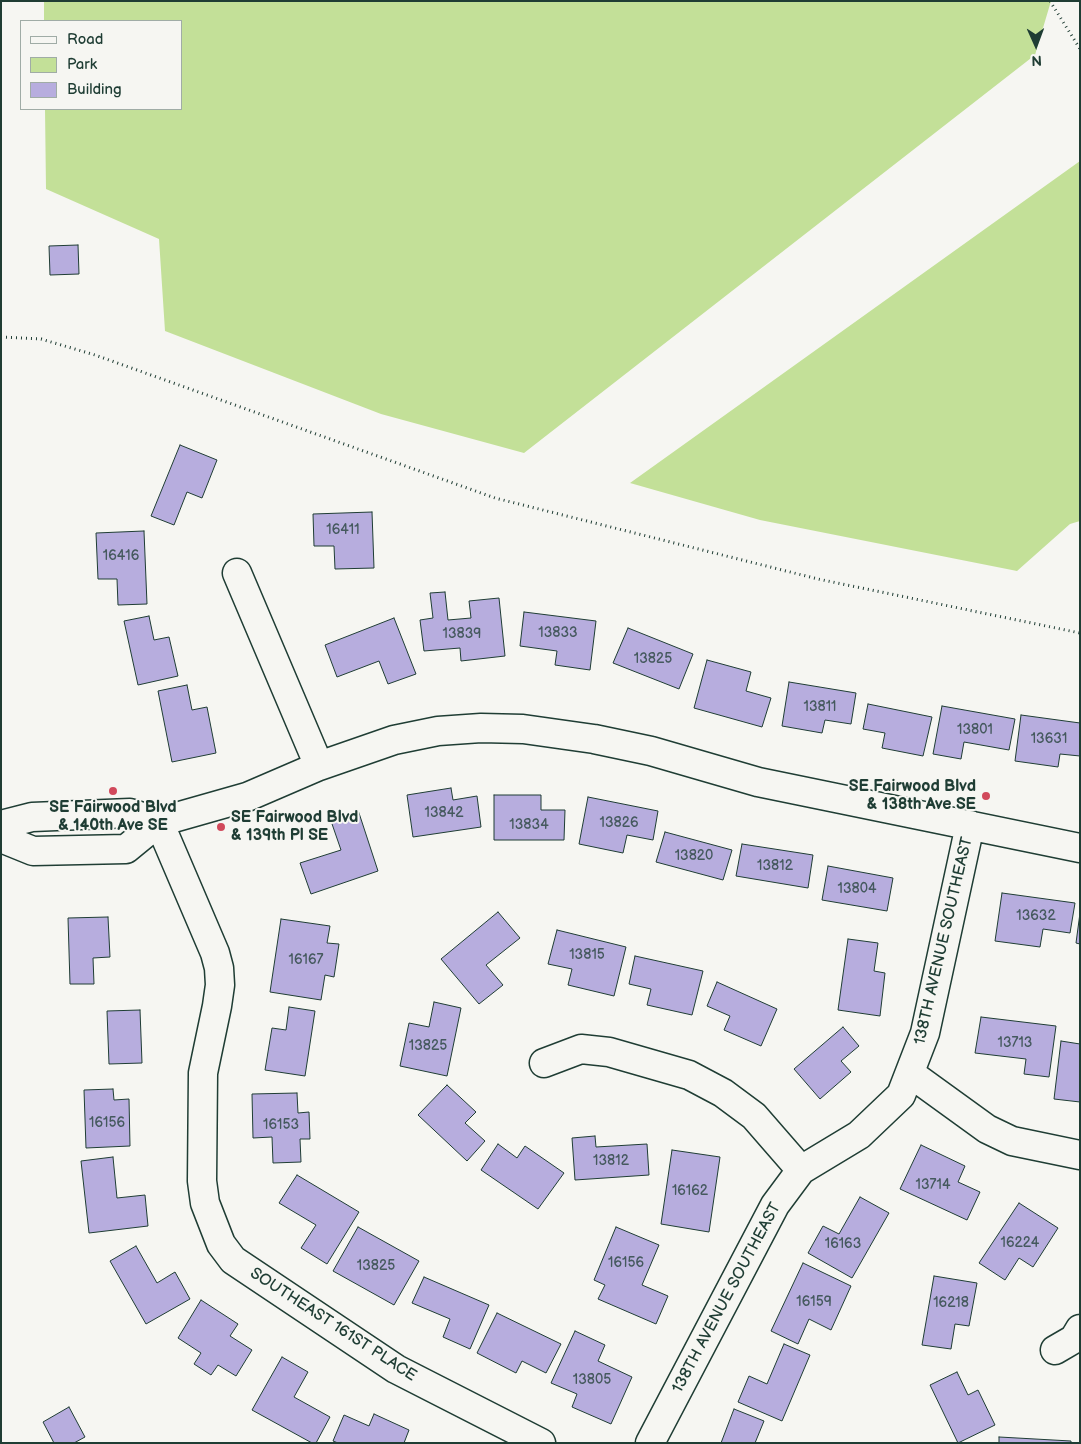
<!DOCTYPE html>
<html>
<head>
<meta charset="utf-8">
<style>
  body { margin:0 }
  #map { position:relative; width:1081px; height:1444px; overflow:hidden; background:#f6f6f2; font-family:"Balsamiq Sans",sans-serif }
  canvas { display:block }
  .frame { position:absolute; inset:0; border:2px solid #1f3d34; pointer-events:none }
  .legend { position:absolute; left:20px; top:20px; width:162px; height:90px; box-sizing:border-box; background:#f6f6f2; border:1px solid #a0aca6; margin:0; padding:6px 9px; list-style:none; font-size:15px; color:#1f3d34 }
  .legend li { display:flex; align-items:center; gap:10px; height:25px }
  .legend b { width:25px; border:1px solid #a0aca6 }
  .north { position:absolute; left:1011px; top:20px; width:50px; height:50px; -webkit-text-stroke:4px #f6f6f2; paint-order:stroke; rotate:178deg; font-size:14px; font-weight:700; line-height:20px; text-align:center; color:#1f3d34 }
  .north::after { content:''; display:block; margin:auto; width:18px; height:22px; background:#1f3d34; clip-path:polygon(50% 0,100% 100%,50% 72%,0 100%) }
</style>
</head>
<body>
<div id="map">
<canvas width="1081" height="1444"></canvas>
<div class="frame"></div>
<ul class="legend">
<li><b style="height:6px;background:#f6f6f2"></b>Road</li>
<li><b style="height:14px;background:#c3e098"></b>Park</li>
<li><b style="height:14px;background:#b7adde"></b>Building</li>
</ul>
<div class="north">N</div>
</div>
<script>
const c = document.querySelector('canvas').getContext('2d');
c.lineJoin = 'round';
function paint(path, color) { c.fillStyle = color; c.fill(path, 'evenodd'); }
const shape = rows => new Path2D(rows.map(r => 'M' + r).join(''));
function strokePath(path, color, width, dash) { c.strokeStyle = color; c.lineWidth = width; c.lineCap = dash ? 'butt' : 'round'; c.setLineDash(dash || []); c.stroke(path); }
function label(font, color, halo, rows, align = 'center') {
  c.font = font + ' "Balsamiq Sans",sans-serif'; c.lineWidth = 4; c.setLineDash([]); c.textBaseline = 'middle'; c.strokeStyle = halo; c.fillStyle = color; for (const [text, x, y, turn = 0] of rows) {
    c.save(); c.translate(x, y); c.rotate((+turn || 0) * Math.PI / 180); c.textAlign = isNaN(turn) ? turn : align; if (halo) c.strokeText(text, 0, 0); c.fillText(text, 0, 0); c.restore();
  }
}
paint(shape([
  [44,1,1051,1,1035,55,524,453,381,414,165,331,159,239,46,189,45,109,181,109,181,21,44,21],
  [1080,161,1080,521,1070,524,1017,571,760,520,630,483]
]), '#c3e098');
const building = shape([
  [78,245,79,274,50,275,49,246,78,245],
  [180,445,217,460,202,498,187,492,174,525,151,516,180,445],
  [372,512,374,568,335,569,334,546,314,546,313,514,372,512],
  [144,531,147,604,118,605,117,579,98,579,96,533,144,531],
  [445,592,448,620,471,618,469,601,499,598,505,656,461,661,460,648,424,651,420,620,433,618,430,593,445,592],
  [524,612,596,621,590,670,555,665,557,651,520,646,524,612],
  [149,616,154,640,169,637,178,676,138,685,124,621,149,616],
  [394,618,416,674,388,684,379,661,337,677,325,645,394,618],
  [628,628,693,654,679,689,613,663,628,628],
  [707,660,751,672,746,691,771,698,762,727,694,708,707,660],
  [789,682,856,693,851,724,825,720,822,733,782,726,789,682],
  [187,685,192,710,207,707,216,753,172,762,158,691,187,685],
  [868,704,932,717,923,756,882,748,885,733,863,729,868,704],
  [942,706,1015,719,1009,750,964,742,961,759,933,754,942,706],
  [1021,715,1080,723,1080,756,1060,754,1058,767,1015,761,1021,715],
  [451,788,453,800,477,796,481,827,413,837,407,795,451,788],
  [494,795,541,795,541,810,565,810,564,840,494,840,494,795],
  [588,797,658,811,653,840,627,835,623,853,579,844,588,797],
  [359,813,378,871,311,894,300,863,341,850,331,821,359,813],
  [665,832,732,850,723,880,656,862,665,832],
  [742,844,813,855,808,888,736,876,742,844],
  [828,866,893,878,887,911,822,900,828,866],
  [1002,893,1075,903,1070,933,1043,929,1040,947,995,941,1002,893],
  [498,912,520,938,486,965,503,985,479,1004,441,959,498,912],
  [1080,913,1080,944,1076,943,1080,913],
  [108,917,110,957,93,958,94,984,70,984,68,918,108,917],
  [281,919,330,926,327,943,339,944,334,977,325,975,321,1000,270,992,281,919],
  [557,930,626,947,614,996,568,985,572,969,548,964,557,930],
  [848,939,878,943,874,971,885,973,880,1016,838,1010,848,939],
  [635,956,703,971,692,1015,647,1005,651,989,629,984,635,956],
  [717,982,777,1009,761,1046,724,1030,730,1016,707,1006,717,982],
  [434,1002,461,1008,447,1076,400,1066,409,1023,429,1027,434,1002],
  [289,1007,315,1011,305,1076,265,1070,272,1028,286,1030,289,1007],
  [140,1010,142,1063,109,1064,107,1011,140,1010],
  [981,1017,1056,1026,1049,1077,1024,1074,1026,1059,975,1053,981,1017],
  [843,1027,859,1046,841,1061,851,1072,820,1099,794,1069,843,1027],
  [1061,1041,1080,1044,1080,1102,1054,1099,1061,1041],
  [447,1085,476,1112,465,1123,485,1141,467,1161,418,1115,447,1085],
  [113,1089,114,1100,129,1099,130,1146,86,1148,84,1090,113,1089],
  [297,1093,298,1113,309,1112,310,1139,300,1139,301,1162,273,1163,272,1137,253,1138,252,1094,297,1093],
  [595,1136,596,1147,647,1144,649,1175,575,1180,572,1138,595,1136],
  [498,1144,517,1158,525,1146,564,1173,538,1209,481,1170,498,1144],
  [921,1145,965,1166,958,1182,980,1192,967,1220,900,1189,921,1145],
  [672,1150,720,1157,709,1232,661,1224,672,1150],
  [113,1157,117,1198,145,1195,148,1226,89,1233,81,1161,113,1157],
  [297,1175,359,1212,327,1264,301,1248,316,1225,279,1203,297,1175],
  [860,1197,889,1213,852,1278,808,1253,823,1226,839,1234,860,1197],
  [1019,1203,1058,1228,1033,1267,1019,1258,1005,1280,979,1263,1019,1203],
  [358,1227,419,1261,394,1305,333,1271,358,1227],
  [616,1227,659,1245,642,1285,668,1296,656,1324,598,1299,605,1285,594,1280,616,1227],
  [136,1246,157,1283,175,1272,190,1299,146,1324,110,1261,136,1246],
  [803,1263,851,1286,831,1330,809,1319,798,1344,771,1331,803,1263],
  [934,1276,977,1283,969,1326,955,1324,951,1349,922,1345,934,1276],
  [424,1277,489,1305,470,1349,443,1337,450,1319,412,1303,424,1277],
  [201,1300,238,1324,230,1336,252,1350,236,1376,218,1365,211,1375,194,1364,201,1353,178,1338,201,1300],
  [497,1313,561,1344,546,1373,522,1361,516,1373,477,1353,497,1313],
  [575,1331,605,1345,598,1361,632,1377,611,1424,572,1407,577,1394,551,1383,575,1331],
  [784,1344,810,1355,782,1421,738,1402,749,1376,767,1384,784,1344],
  [282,1357,308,1372,294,1397,330,1417,316,1443,312,1443,252,1410,282,1357],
  [957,1372,968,1395,978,1390,995,1425,958,1443,930,1385,957,1372],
  [69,1407,85,1437,74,1443,54,1443,43,1422,69,1407],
  [734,1409,764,1421,755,1443,721,1443,734,1409],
  [374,1414,409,1430,404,1443,338,1443,333,1441,344,1415,369,1426,374,1414],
  [999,1437,1071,1441,1071,1443,999,1443,999,1437]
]);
paint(building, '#b7adde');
strokePath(building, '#1f3d34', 1);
const minor = shape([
  [237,573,319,766],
  [159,822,215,953,219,968,220,985,217,1006,203,1073,202,1181,205,1203,221,1244,233,1260,396,1369,541,1443],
  [1,825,32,817,130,813,159,822],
  [1,838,33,851,126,849,159,822,247,797,319,766,394,740,438,731,481,728,523,729,594,739,651,751,758,782,1080,848],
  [544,1063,581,1049,609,1052,689,1075,723,1093,754,1116,801,1170],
  [911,1074,987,1129,1012,1141,1080,1155],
  [1055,1350,1074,1339,1080,1329],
  [650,1443,775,1205,801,1170,859,1135,901,1095,925,1033,970,825]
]);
strokePath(minor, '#1f3d34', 31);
strokePath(shape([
  [1050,1,1080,49],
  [1,337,41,339,95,355,495,498,818,579,1080,633]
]), '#1f3d34', 3, [1, 4]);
strokePath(minor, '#f6f6f2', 28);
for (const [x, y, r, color] of [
  [113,791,5,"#d1495b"],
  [986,796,5,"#d1495b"],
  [221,827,5,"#d1495b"]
]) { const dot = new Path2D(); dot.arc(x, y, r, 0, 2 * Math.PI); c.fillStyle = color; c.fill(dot); strokePath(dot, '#f6f6f2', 2); }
label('14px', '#45595e', null, [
  ["16411",343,530],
  ["16416",121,556],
  ["13833",558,633],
  ["13839",462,634],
  ["13825",653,659],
  ["13811",820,707],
  ["13801",975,730],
  ["13631",1049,739],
  ["13842",444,813],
  ["13826",619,823],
  ["13834",529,825],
  ["13820",694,856],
  ["13812",775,866],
  ["13804",857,889],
  ["13632",1036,916],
  ["13815",587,955],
  ["16167",306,960],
  ["13713",1015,1043],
  ["13825",428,1046],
  ["16156",107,1123],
  ["16153",281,1125],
  ["13812",611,1161],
  ["13714",933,1185],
  ["16162",690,1191],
  ["16224",1020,1243],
  ["16163",843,1244],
  ["16156",626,1263],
  ["13825",376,1266],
  ["16159",814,1302],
  ["16218",951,1303],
  ["13805",592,1380]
]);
label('bold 16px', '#1f3d34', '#f6f6f2', [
  ["SE Fairwood Blvd",976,787],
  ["& 138th Ave SE",976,805],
  ["SE Fairwood Blvd",113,808,"center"],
  ["& 140th Ave SE",113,826,"center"],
  ["SE Fairwood Blvd",231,818,"left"],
  ["& 139th Pl SE",231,836,"left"]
], 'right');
label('16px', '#1f3d34', '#f6f6f2', [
  ["138TH AVENUE SOUTHEAST",944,941,-77],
  ["138TH AVENUE SOUTHEAST",727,1298,-62],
  ["SOUTHEAST 161ST PLACE",333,1325,33]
]);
</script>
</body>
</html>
